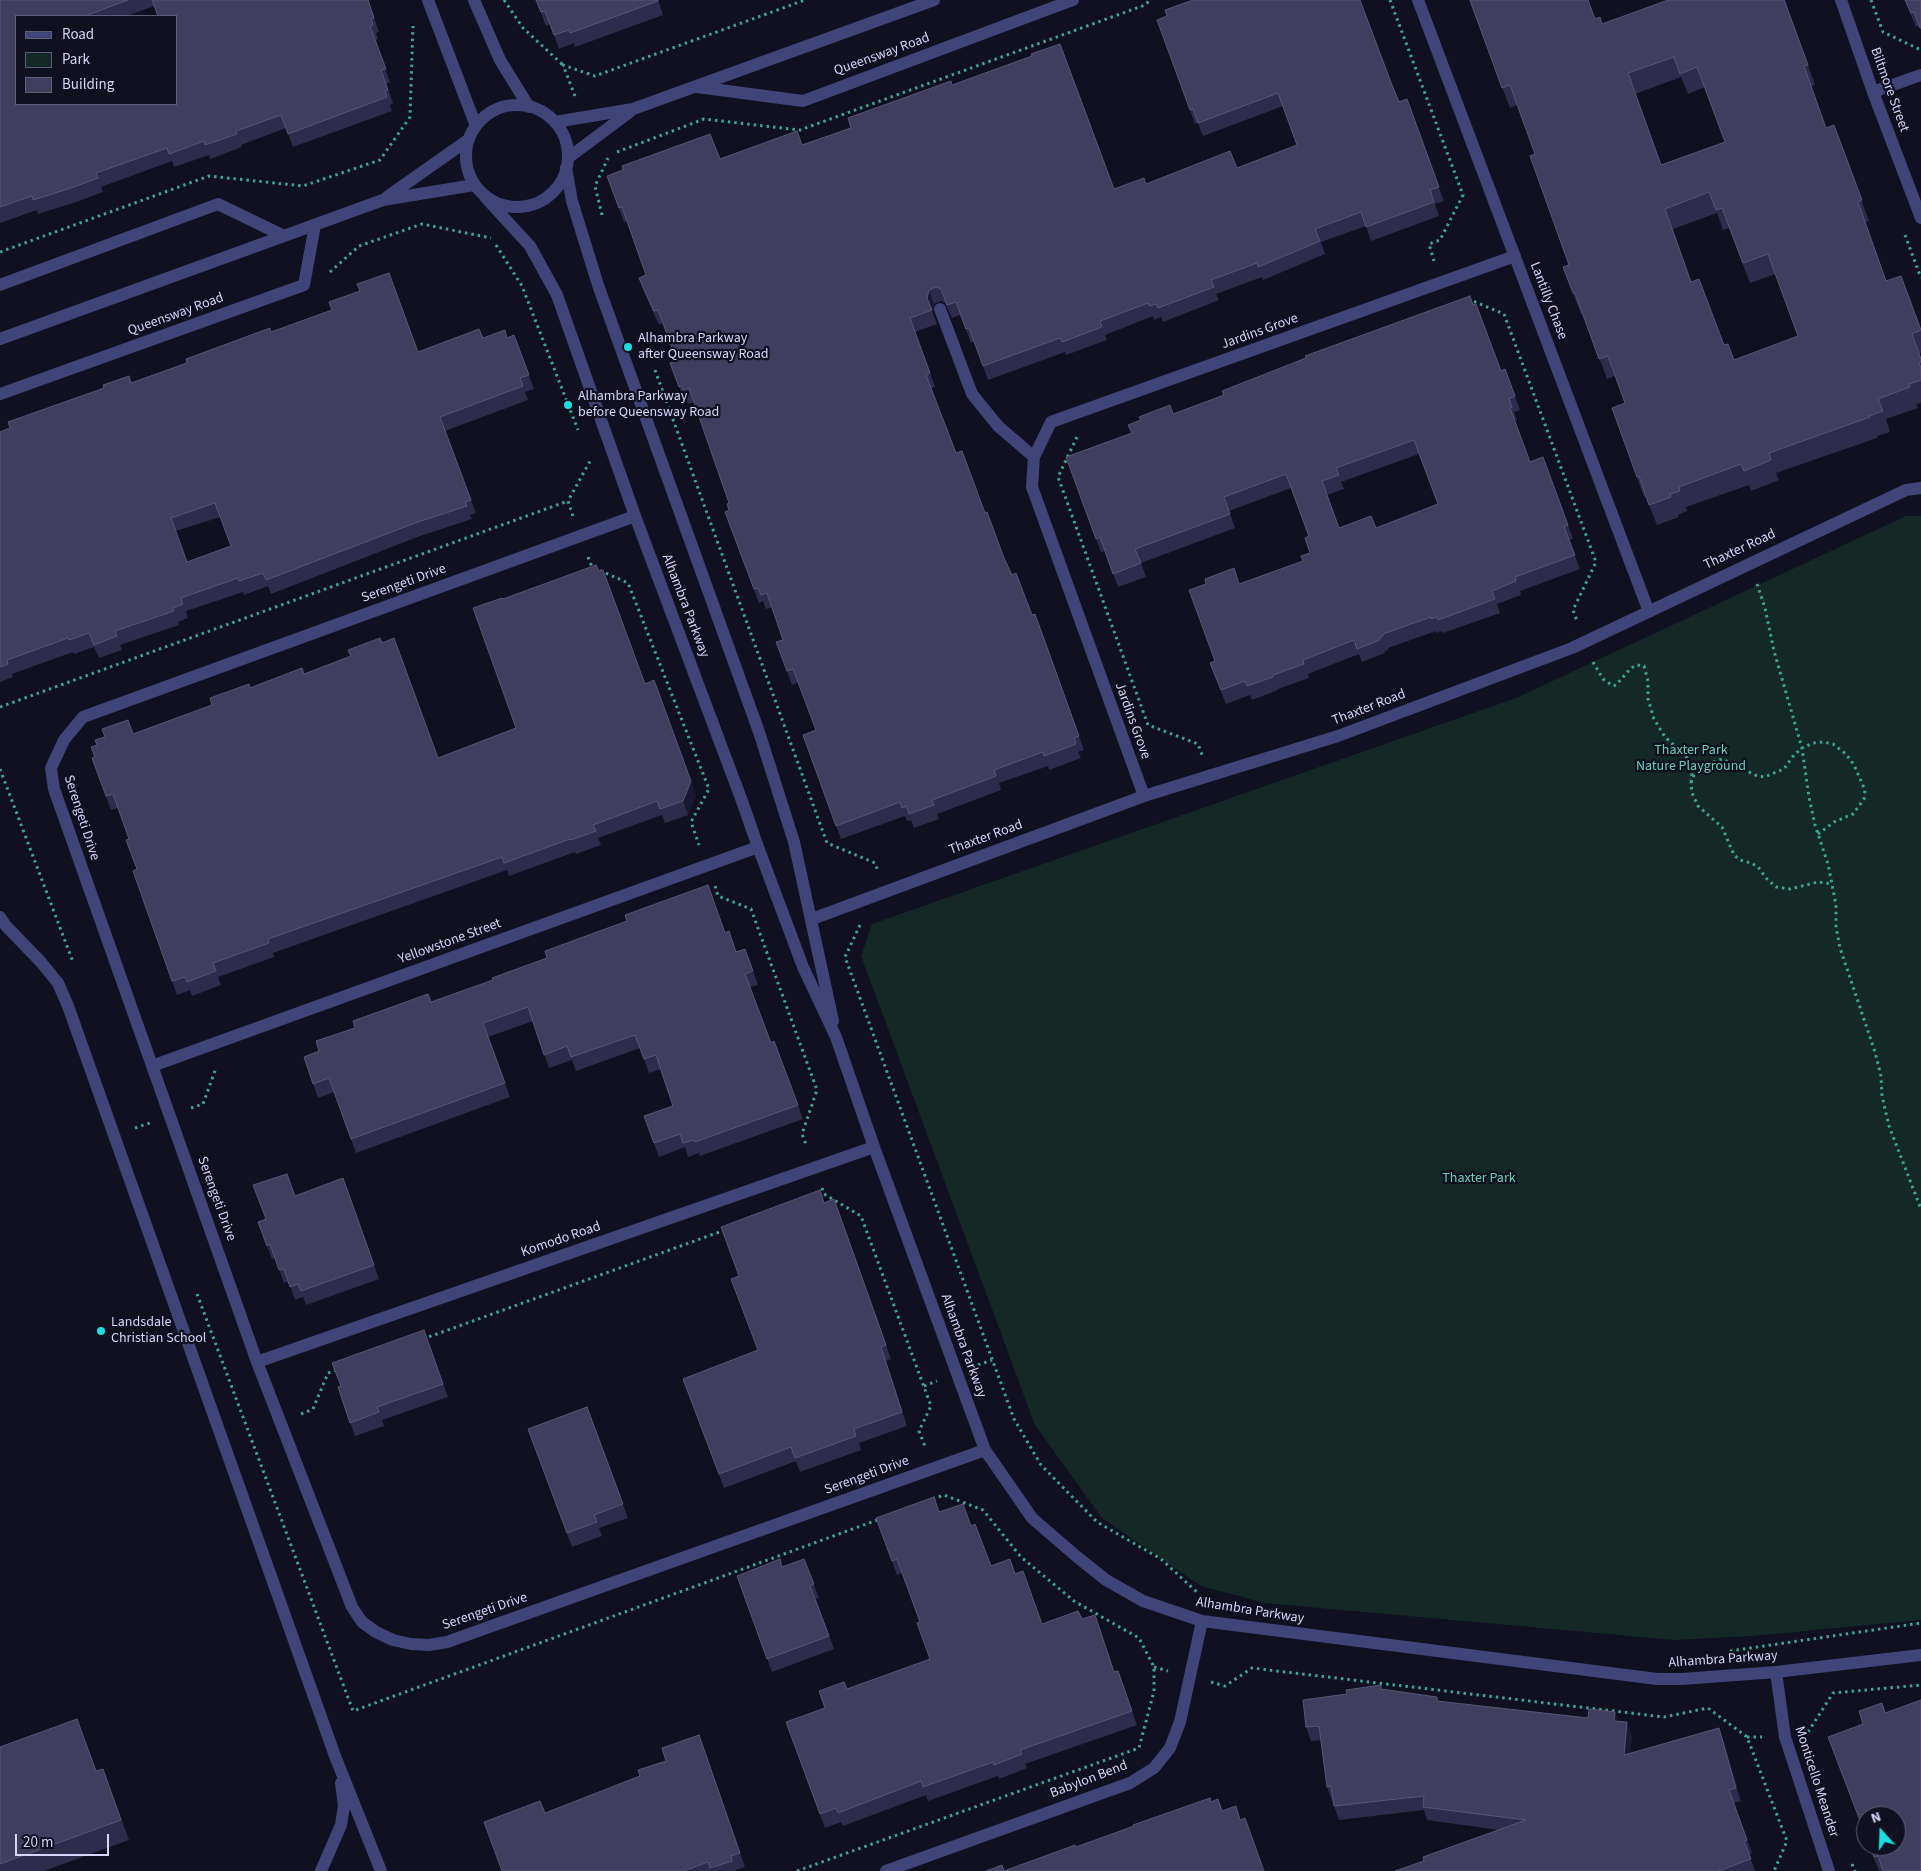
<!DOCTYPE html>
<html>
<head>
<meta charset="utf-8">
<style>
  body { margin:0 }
  #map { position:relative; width:1921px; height:1871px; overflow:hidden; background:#111020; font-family:"Source Sans 3",sans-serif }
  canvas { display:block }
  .legend { position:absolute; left:15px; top:15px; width:162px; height:90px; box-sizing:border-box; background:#111020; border:1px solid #5f5e77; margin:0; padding:6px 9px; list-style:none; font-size:15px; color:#d5d4fa }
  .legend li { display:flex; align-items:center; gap:10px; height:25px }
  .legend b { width:25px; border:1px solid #5f5e77 }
  .north { position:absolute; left:1856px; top:1806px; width:50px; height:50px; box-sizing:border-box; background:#111020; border:1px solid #5f5e77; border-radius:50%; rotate:340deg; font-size:14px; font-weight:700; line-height:20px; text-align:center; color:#d5d4fa }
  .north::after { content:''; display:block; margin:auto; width:18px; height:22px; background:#1cddde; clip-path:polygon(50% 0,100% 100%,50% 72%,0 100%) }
  .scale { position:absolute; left:15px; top:1834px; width:94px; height:22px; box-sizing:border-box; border:2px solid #d5d4fa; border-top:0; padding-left:6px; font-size:15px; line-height:18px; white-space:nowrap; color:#d5d4fa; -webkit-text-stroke:4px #111020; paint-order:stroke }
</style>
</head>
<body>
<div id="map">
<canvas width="1921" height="1871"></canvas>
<ul class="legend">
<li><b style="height:6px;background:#414479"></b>Road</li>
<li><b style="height:14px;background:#142926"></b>Park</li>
<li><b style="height:14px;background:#403d5f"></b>Building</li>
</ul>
<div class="north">N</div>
<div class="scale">20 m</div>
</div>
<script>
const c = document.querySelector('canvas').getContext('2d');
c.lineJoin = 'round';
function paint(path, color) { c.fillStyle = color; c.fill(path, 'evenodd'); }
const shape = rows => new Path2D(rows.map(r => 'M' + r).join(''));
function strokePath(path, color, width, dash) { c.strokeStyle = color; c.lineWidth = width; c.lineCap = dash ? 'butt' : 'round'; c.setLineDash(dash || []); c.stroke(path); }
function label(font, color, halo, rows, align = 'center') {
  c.font = font + ' "Source Sans 3",sans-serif'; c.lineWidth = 4.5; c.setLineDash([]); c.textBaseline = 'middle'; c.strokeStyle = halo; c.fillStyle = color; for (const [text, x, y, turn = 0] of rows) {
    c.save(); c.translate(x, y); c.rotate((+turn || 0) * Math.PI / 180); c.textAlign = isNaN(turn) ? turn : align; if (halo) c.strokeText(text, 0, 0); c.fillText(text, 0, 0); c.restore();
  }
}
paint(shape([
  [1906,516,1921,516,1921,1620,1752,1636,1674,1640,1265,1603,1201,1586,1102,1518,1035,1425,861,956,872,924,1516,698]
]), '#142926');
strokePath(shape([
  [504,0,523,28,563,65],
  [1390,0,1463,195,1440,240,1429,244,1434,261],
  [1871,0,1883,32,1921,50],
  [575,96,563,65,595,76,805,0],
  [617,152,704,119,800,130,1145,5,1150,0],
  [602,215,595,186,608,158],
  [1905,235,1921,278],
  [496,245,522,286,578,430],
  [0,252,209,176,303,186,380,160,410,117,413,26],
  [330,272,359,246,422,224,491,238],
  [1468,299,1504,314,1596,562,1573,610,1577,621],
  [655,370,827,843,875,863,878,871],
  [1077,437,1058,477,1148,725,1198,744,1202,755],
  [573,516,568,501,590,461,590,459],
  [588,557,592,567,628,583,709,789,691,822,699,845],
  [1757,584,1765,608,1774,651,1802,748,1809,797,1815,825,1828,864,1836,905,1836,927,1840,948,1875,1052,1881,1076,1882,1096,1889,1126,1921,1209],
  [1593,662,1603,679,1613,686,1616,685,1631,668,1637,665,1644,666,1648,681,1648,699,1654,719,1665,737,1685,755,1693,766,1691,781],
  [0,707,568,501],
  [0,769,73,962],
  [1818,834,1834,822,1853,814,1864,799,1865,790,1854,765,1846,754,1833,744,1823,742,1813,743,1802,748,1794,755,1784,769,1764,777,1755,775,1722,759,1702,766,1694,775,1691,783,1692,793,1698,806,1722,827,1734,855,1740,860,1751,863,1758,867,1766,878,1776,887,1790,889,1818,882,1832,884],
  [715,886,718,896,751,909,817,1090,802,1134,807,1147],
  [860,925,845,957,1014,1419,1041,1465,1097,1522,1161,1559,1199,1594],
  [191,1108,203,1104,216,1068],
  [135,1128,150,1123],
  [822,1188,824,1194,861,1216,931,1406,919,1431,926,1449],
  [197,1294,353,1711,880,1519],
  [423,1339,725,1230],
  [978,1365,992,1360],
  [924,1386,937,1381],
  [301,1414,313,1409,328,1373,339,1369],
  [1730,1651,1921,1623],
  [1154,1667,1168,1671],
  [1211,1682,1225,1686,1252,1668,1664,1717,1708,1708,1747,1737,1787,1841,1774,1871],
  [1808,1732,1833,1693,1921,1685],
  [1747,1737,1762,1737],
  [1852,1864,1855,1871],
  [797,1871,1139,1748,1154,1691,1154,1667,1139,1638,1074,1601,1021,1557,983,1510,944,1495,930,1500]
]), '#3da594', 3, [2.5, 4]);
strokePath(shape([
  [428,0,476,126],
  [474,0,500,60,529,107],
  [1418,0,1649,612],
  [1841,0,1873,92,1921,218],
  [697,87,803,101,1073,0],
  [1873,92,1921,75],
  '466 156a51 51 0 1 1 102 0a51 51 0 1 1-102 0Z',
  [555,122,633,109,934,0],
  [568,158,631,111],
  [566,168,572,201,598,285,759,732,794,842,833,1021],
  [387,197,468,140],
  [485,197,530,246,557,295,635,516,742,801,758,847,803,967,836,1037,874,1147,985,1450,1032,1518,1076,1556,1106,1580,1143,1601,1202,1621,1657,1679,1682,1679,1776,1672,1921,1655],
  [0,285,218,204,284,236],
  [940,309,972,394,998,426,1034,457],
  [0,339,383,200,474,185],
  [0,394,304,285,315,225],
  [635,516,83,717,64,740,51,768,54,789,257,1362,352,1607,362,1622,376,1632,393,1640,411,1644,429,1645,447,1642,985,1450],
  [1144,796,1032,487,1034,457,1051,422,1515,256],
  [0,917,6,926,40,961,58,983,68,1006,335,1756,381,1871],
  [812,919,1144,796,1338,736,1572,648,1906,490,1921,488],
  [152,1066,758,847],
  [257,1362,874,1147],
  [1776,1672,1785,1737,1829,1871],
  [321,1871,341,1825,344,1806,341,1783],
  [886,1871,1130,1783,1154,1768,1170,1748,1180,1722,1202,1621]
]), '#414479', 12);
paint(shape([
  [0,0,368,0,379,32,376,33,378,39,375,40,390,82,386,84,393,103,390,105,392,111,293,147,286,128,241,145,242,147,210,159,209,155,174,167,172,161,101,187,103,192,76,202,38,214,37,210,0,223],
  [154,6,176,16,176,104,16,104,16,16,127,16],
  [536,0,658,0,663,15,575,47,574,43,559,49,550,24,546,26],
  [1469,0,1595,19,1602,24,1785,0,1815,85,1811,86,1826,128,1834,125,1869,221,1865,222,1886,281,1921,331,1921,353,1919,354,1921,359,1921,403,1916,404,1918,408,1886,419,1890,432,1877,436,1877,438,1776,473,1779,480,1751,491,1749,485,1686,507,1687,511,1678,515,1679,517,1657,525,1646,497,1644,497,1612,408,1625,403,1615,376,1607,379,1583,313,1581,314,1563,267,1569,265,1535,154,1517,105,1510,108],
  [1681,77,1688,94,1705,87,1725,142,1661,165,1635,94],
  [1717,213,1723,230,1729,228,1750,283,1776,274,1798,336,1734,360,1724,345,1691,282,1673,229],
  [1905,0,1921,0,1921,30,1919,26,1916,27,1910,13],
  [1157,20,1392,85,1399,102,1407,99,1444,201,1435,204,1439,216,1371,241,1366,226,1321,242,1325,254,1263,280,1262,277,1216,294,1219,300,1163,322,1161,317,1154,320,1153,316,1105,335,1107,340,1066,355,1065,352,988,380,974,341,971,343,960,315,952,318,945,303,941,301,934,304,932,311,937,324,915,332,935,387,931,388,956,453,985,513,1004,558,1032,615,1035,614,1084,750,1078,752,1081,758,1049,770,1048,766,999,783,1001,790,937,814,939,819,914,828,911,820,907,821,905,816,841,839,803,735,816,730,798,682,792,685,776,642,783,640,772,607,766,609,763,601,759,603,725,512,729,510,729,503,694,402,688,404,686,399,684,400,670,363,677,361,663,323,659,325,644,292,639,278,646,275,627,221,624,222,607,176,802,145,851,128,952,85,1114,189,1237,168,1297,145,1283,106,1203,136,1198,123,1195,124],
  [1473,305,1501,371,1505,369,1520,410,1514,412,1517,420,1515,421,1530,462,1543,457,1573,539,1569,540,1580,569,1520,591,1521,595,1497,604,1500,613,1443,633,1442,631,1436,633,1436,631,1388,648,1388,650,1384,652,1385,653,1362,662,1359,654,1308,674,1309,678,1278,689,1278,690,1252,700,1250,695,1226,704,1210,663,1215,661,1239,584,1303,561,1310,553,1308,536,1291,488,1229,511,1235,528,1141,563,1146,577,1118,587,1105,551,1101,552,1066,457,1132,433,1140,420,1139,417,1173,414],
  [1419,454,1438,504,1376,528,1339,528,1327,495,1344,489,1341,482],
  [271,332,418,352,483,338,507,338,514,335,534,389,525,392,528,400,445,431,476,513,470,515,472,519,420,536,271,594,268,586,244,595,243,592,186,611,188,618,178,622,179,625,120,645,122,650,99,658,94,647,74,654,73,652,12,674,13,677,0,682,0,432,131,383],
  [220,517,231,546,187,562,176,531],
  [503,599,645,684,696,795,688,815,665,823,662,815,598,838,601,845,576,854,575,852,509,876,507,870,273,953,274,957,218,977,221,985,192,996,190,990,177,995,133,871,137,869,129,839,118,808,111,810,92,758,95,757,97,745,105,737,133,734,212,705,250,688,304,674,350,657,348,650,382,643,438,758,516,728],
  [725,933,736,952,745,949,758,985,750,987,771,1043,774,1041,803,1119,700,1156,699,1153,688,1157,685,1147,659,1157,644,1116,673,1106,660,1069,649,1073,640,1048,576,1071,572,1060,549,1068,533,1021,488,1037,510,1097,356,1153,334,1092,318,1098,304,1057,319,1051,431,1002],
  [343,1178,379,1279,306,1305,303,1297,295,1300,289,1282,284,1283,275,1258,272,1259,258,1222,266,1219,295,1196],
  [834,1199,891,1359,886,1361,907,1426,859,1443,861,1450,800,1472,796,1461,724,1488,683,1379,758,1351,739,1276,824,1203],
  [424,1330,448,1397,382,1420,384,1426,355,1436,338,1387,341,1386],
  [587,1407,628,1518,599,1528,602,1536,572,1547,528,1429],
  [939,1512,971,1526,991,1566,1016,1574,1042,1624,1082,1619,1115,1672,1118,1671,1137,1725,1025,1764,1027,1768,999,1779,998,1776,928,1801,926,1795,843,1826,841,1822,825,1828,786,1722,825,1708,847,1689,930,1659,920,1622,902,1573,897,1575,876,1518],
  [804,1559,819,1598,816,1599,834,1649,772,1672,737,1576,782,1567],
  [1382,1689,1437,1697,1439,1702,1618,1721,1632,1735,1630,1753,1724,1742,1741,1801,1734,1803,1752,1853,1749,1854,1755,1871,1395,1871,1424,1861,1499,1830,1427,1820,1424,1810,1339,1820,1334,1806,1333,1801,1332,1801,1327,1787,1321,1740,1311,1741,1306,1727],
  [1885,1713,1883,1870,1879,1871,1869,1846,1863,1724],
  [699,1735,745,1867,736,1870,736,1871,502,1871,545,1813,640,1776,666,1761],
  [0,1747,96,1771,103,1769,129,1840,44,1871,0,1871]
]), '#2f2b4c');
paint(shape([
  [929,290,934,304,932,311,927,298],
  [691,781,696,795,688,815,683,801],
  [1615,1712,1620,1726,1614,1721],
  [1627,1722,1632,1735,1629,1768,1624,1755],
  [1719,1728,1724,1742,1741,1801,1736,1788]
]), '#1b1833');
const building = shape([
  [0,0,128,0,85,16,16,16,16,104,176,104,176,16,158,16,152,0,368,0,374,18,371,19,373,25,370,26,386,69,381,70,388,90,385,91,387,97,288,134,281,115,236,131,237,134,205,145,204,141,169,154,167,148,96,173,98,178,71,188,33,200,32,196,0,207,0,0],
  [536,0,658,0,658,1,570,33,569,30,554,35,545,11,541,12,536,0],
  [1193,0,1360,0,1392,85,1399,102,1407,99,1439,187,1430,190,1434,202,1366,227,1361,212,1315,229,1320,241,1258,267,1257,263,1211,280,1214,287,1158,308,1156,304,1149,306,1148,303,1100,321,1102,327,1062,342,1060,338,983,366,969,328,966,329,956,302,947,305,941,289,936,287,929,290,927,298,932,310,910,318,930,373,926,375,956,453,962,451,985,513,987,512,1004,558,1012,575,1016,573,1032,615,1035,614,1079,736,1074,738,1076,744,1044,756,1043,752,994,770,996,776,932,800,934,805,909,814,906,806,902,808,900,802,836,826,803,735,816,730,793,669,787,671,776,642,783,640,767,593,761,595,758,588,754,589,725,512,729,510,727,504,729,503,689,388,683,390,681,386,679,387,670,363,677,361,658,310,654,311,639,278,646,275,622,207,619,208,607,176,623,170,622,166,710,134,720,159,797,131,802,145,851,128,848,118,951,81,952,85,1032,56,1031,54,1060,44,1114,189,1144,178,1146,184,1230,151,1237,168,1297,145,1278,93,1198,123,1193,109,1190,110,1157,20,1167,16,1165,10,1193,0],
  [1470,0,1588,0,1595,19,1600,17,1602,24,1668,0,1784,0,1808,65,1804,66,1826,128,1834,125,1862,200,1858,202,1886,281,1901,276,1921,330,1912,334,1921,359,1921,362,1919,363,1921,368,1921,380,1909,384,1910,387,1878,399,1883,411,1869,416,1870,417,1769,453,1771,460,1744,471,1741,464,1679,487,1680,491,1670,494,1671,497,1649,505,1639,476,1637,477,1612,408,1625,403,1608,356,1599,359,1575,293,1573,293,1563,267,1569,265,1530,156,1535,154,1510,85,1502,88,1470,0],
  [1674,57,1680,74,1697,67,1725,142,1661,165,1628,73,1674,57],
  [1709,192,1716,210,1722,208,1743,263,1768,254,1798,336,1734,360,1728,344,1724,345,1699,279,1691,282,1665,209,1709,192],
  [1905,0,1921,0,1921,28,1920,28,1914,12,1911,13,1905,0],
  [389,273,418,352,479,329,483,338,505,330,507,338,514,335,529,375,520,378,523,386,440,417,471,500,465,502,467,506,415,523,266,580,263,573,239,581,238,578,181,598,183,604,173,608,174,611,115,631,117,636,94,645,89,633,69,640,68,638,7,660,8,664,0,667,0,432,10,428,8,422,104,388,103,385,129,376,131,383,187,363,186,359,270,328,271,332,332,310,329,302,360,291,357,284,389,273],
  [215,503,231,546,187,562,171,518,215,503],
  [1470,296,1473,305,1476,304,1501,371,1505,369,1515,396,1509,399,1512,407,1510,408,1530,462,1543,457,1568,525,1564,527,1575,555,1515,577,1516,581,1492,591,1495,599,1438,620,1437,617,1431,619,1431,617,1383,634,1383,636,1379,638,1380,640,1357,649,1354,640,1303,660,1304,664,1273,675,1273,677,1247,686,1245,681,1221,690,1210,663,1215,661,1189,590,1206,584,1205,579,1234,568,1239,584,1303,561,1301,556,1310,553,1305,538,1309,536,1286,474,1224,497,1230,514,1135,549,1141,563,1113,574,1100,537,1096,539,1066,457,1132,433,1128,425,1141,420,1139,417,1170,405,1173,414,1224,395,1222,391,1306,358,1305,356,1470,296],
  [1414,440,1438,504,1376,528,1371,516,1339,528,1322,481,1339,475,1336,468,1414,440],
  [596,565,599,571,603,570,645,684,654,680,691,781,683,801,660,809,657,801,593,825,596,831,571,840,570,839,504,863,502,857,268,939,269,943,213,963,216,971,187,982,185,977,172,981,133,871,137,869,126,840,129,839,113,794,106,796,92,758,95,757,91,747,97,745,95,740,105,737,102,729,128,720,133,734,212,705,210,698,249,684,250,688,302,668,304,674,351,656,348,650,380,638,382,643,394,638,438,758,516,728,473,608,502,598,503,599,596,565],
  [708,885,725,933,729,931,736,952,745,949,753,971,745,974,771,1043,774,1041,798,1105,695,1142,694,1140,683,1143,680,1134,654,1143,644,1116,673,1106,656,1055,644,1059,635,1035,571,1057,567,1046,544,1055,528,1007,483,1023,505,1083,351,1139,329,1078,313,1084,304,1057,319,1051,316,1041,355,1028,353,1021,428,994,431,1002,493,980,492,978,547,958,545,951,627,921,625,915,708,885],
  [287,1174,295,1196,343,1178,374,1265,301,1291,298,1284,290,1287,284,1269,279,1270,270,1244,267,1246,258,1222,266,1219,253,1185,287,1174],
  [820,1190,824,1203,834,1199,886,1345,881,1347,902,1412,854,1429,856,1436,795,1458,791,1447,719,1474,683,1379,758,1350,731,1279,739,1276,721,1227,820,1190],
  [424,1330,443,1384,377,1407,379,1412,350,1423,338,1387,341,1386,332,1363,424,1330],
  [587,1407,623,1504,594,1515,597,1522,567,1533,528,1429,587,1407],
  [934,1497,939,1512,963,1504,971,1526,975,1524,991,1566,1010,1559,1015,1574,1023,1571,1042,1624,1078,1611,1082,1619,1095,1615,1114,1672,1118,1671,1132,1711,1020,1750,1022,1754,994,1765,993,1762,923,1787,921,1781,838,1813,836,1808,820,1814,786,1722,825,1708,819,1691,844,1682,847,1689,930,1659,917,1623,920,1622,897,1559,892,1561,876,1518,934,1497],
  [780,1559,782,1567,804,1559,814,1584,810,1586,829,1636,767,1659,737,1576,780,1559],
  [1381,1685,1381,1689,1437,1697,1437,1701,1588,1718,1589,1709,1615,1712,1614,1721,1627,1722,1624,1755,1719,1728,1736,1788,1729,1790,1747,1840,1744,1841,1751,1859,1718,1871,1395,1871,1424,1861,1423,1857,1526,1820,1423,1807,1424,1796,1334,1806,1331,1786,1327,1787,1319,1726,1306,1727,1303,1700,1347,1694,1346,1690,1381,1685],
  [1921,1700,1921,1871,1883,1871,1878,1856,1874,1857,1870,1846,1896,1846,1896,1816,1866,1816,1866,1836,1828,1737,1863,1724,1859,1711,1882,1703,1885,1713,1921,1700],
  [77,1719,96,1771,103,1769,121,1820,0,1864,0,1747,77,1719],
  [699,1735,740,1853,731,1856,732,1861,710,1868,708,1862,683,1871,502,1871,484,1822,540,1801,545,1813,640,1776,638,1770,666,1761,662,1748,699,1735],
  [1210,1798,1211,1802,1218,1799,1222,1811,1236,1806,1240,1820,1245,1818,1264,1871,986,1871,1002,1865,1004,1871,1075,1845,1076,1847,1134,1826,1133,1825,1210,1798]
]);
paint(building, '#403d5f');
strokePath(building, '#585577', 1);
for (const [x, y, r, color] of [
  [628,347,5,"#1cddde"],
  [568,405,5,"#1cddde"],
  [101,1331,5,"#1cddde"]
]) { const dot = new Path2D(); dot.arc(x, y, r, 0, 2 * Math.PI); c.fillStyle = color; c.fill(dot); strokePath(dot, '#111020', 2); }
label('14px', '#d5d4fa', '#111020', [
  ["Queensway Road",882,55,-20],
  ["Biltmore Street",1889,90,70],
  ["Lantilly Chase",1548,301,69],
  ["Queensway Road",176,315,-20],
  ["Jardins Grove",1260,332,-20],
  ["Thaxter Road",1740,550,-25],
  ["Serengeti Drive",404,584,-20],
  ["Alhambra Parkway",685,606,69],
  ["Thaxter Road",1369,708,-21],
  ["Jardins Grove",1132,721,70],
  ["Serengeti Drive",81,818,72],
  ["Thaxter Road",986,838,-20],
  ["Yellowstone Street",450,942,-20],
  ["Serengeti Drive",216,1199,70],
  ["Komodo Road",561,1240,-19],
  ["Alhambra Parkway",963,1346,70],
  ["Serengeti Drive",867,1476,-20],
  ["Alhambra Parkway",1250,1611,9],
  ["Serengeti Drive",485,1612,-19],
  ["Alhambra Parkway",1723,1660,-4],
  ["Babylon Bend",1089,1780,-21],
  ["Monticello Meander",1816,1782,72]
]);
label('14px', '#d5d4fa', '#111020', [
  ["Alhambra Parkway",638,339],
  ["after Queensway Road",638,355],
  ["Alhambra Parkway",578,397],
  ["before Queensway Road",578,413],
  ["Landsdale",111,1323],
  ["Christian School",111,1339]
], 'left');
label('14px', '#6ad0ac', '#111020', [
  ["Thaxter Park",1691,751],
  ["Nature Playground",1691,767],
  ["Thaxter Park",1479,1179]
]);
</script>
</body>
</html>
